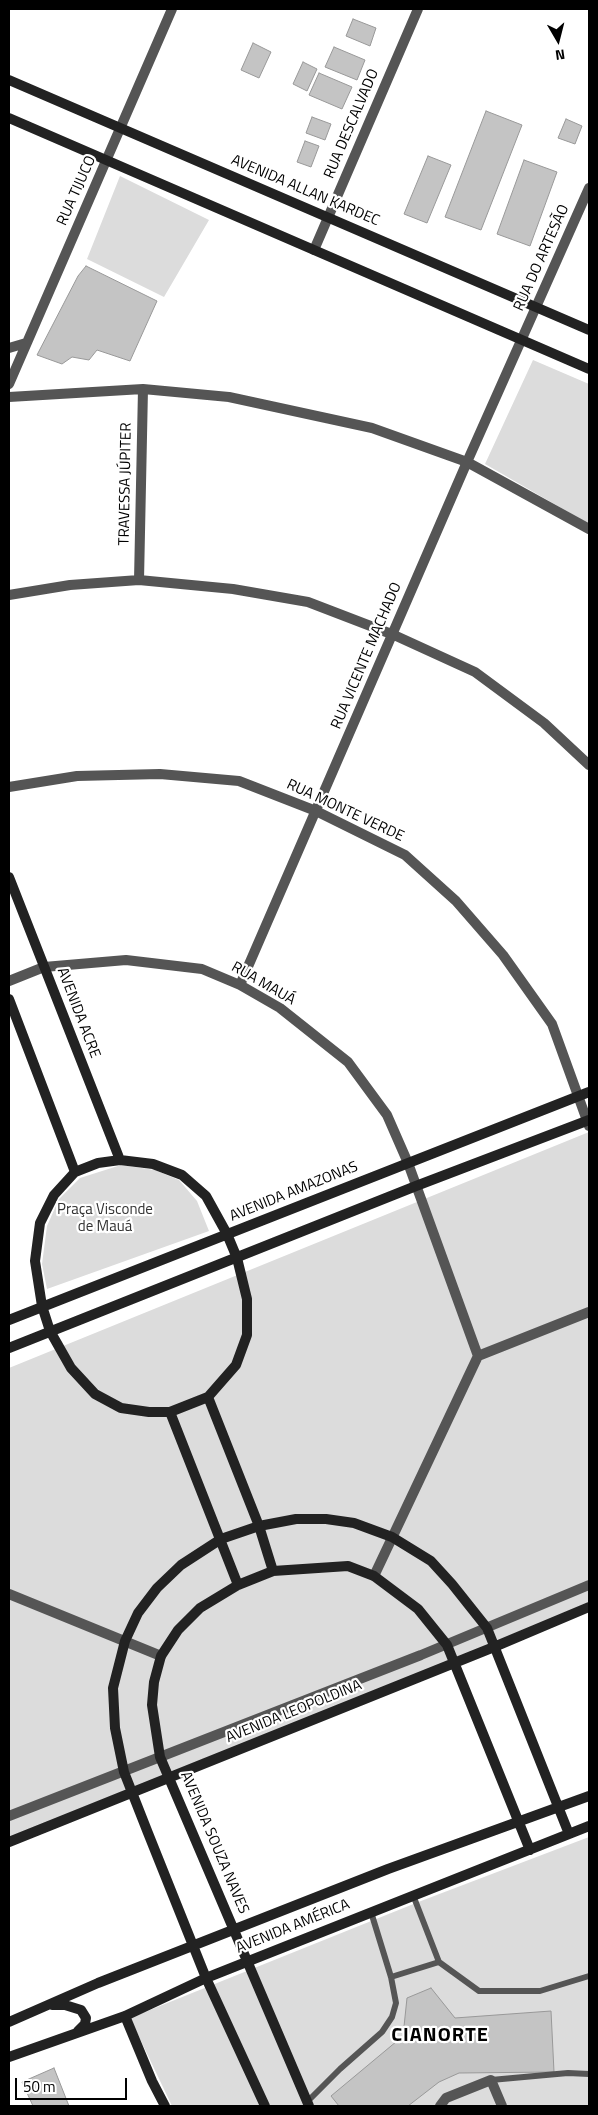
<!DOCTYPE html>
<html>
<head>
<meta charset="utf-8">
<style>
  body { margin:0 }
  #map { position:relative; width:598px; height:2115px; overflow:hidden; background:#fff; font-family:"Titillium Web",sans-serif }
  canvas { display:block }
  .frame { position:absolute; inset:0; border:10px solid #000; pointer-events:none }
  .north { position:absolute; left:533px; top:15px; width:50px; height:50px; -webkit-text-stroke:4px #fff; paint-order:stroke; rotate:172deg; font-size:14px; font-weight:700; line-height:20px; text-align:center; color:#000 }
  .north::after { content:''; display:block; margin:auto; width:18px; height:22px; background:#000; clip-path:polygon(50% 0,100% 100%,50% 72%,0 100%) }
  .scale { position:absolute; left:15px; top:2078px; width:112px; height:22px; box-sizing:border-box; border:2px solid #000; border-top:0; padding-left:6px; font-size:15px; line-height:18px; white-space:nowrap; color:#000; -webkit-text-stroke:4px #fff; paint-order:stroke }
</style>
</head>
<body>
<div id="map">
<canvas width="598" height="2115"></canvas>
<div class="frame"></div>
<div class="north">N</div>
<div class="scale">50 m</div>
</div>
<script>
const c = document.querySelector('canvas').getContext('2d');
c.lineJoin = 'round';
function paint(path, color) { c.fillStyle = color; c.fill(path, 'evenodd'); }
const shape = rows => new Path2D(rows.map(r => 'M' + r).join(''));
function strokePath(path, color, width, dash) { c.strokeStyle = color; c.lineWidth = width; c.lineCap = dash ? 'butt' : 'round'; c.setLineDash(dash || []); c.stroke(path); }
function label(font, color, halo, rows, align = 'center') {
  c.font = font + ' "Titillium Web",sans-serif'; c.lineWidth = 4.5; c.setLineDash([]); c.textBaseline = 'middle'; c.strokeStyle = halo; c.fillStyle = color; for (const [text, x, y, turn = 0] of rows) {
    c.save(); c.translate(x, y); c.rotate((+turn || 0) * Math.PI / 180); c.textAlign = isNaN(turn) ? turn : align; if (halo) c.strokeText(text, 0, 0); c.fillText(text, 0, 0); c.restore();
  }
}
paint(shape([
  [120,176,209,220,164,297,87,259],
  [533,360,589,384,589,524,485,464],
  [589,1132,589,1610,9,1841,9,1368],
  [121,1165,155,1170,179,1180,197,1201,209,1231,47,1289,42,1264,47,1226,59,1199,80,1178],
  [589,1837,589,2106,172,2106,130,2018,421,1901]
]), '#dcdcdc');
const building = shape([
  [353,19,376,28,370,46,346,36,353,19],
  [253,43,271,52,259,78,241,70,253,43],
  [334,47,365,60,357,80,325,67,334,47],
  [303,62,317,69,307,91,293,84,303,62],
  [319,73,352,87,342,109,309,95,319,73],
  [486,111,522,125,481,230,445,217,486,111],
  [312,117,331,124,325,140,306,133,312,117],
  [566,119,582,126,575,144,558,138,566,119],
  [305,141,319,146,311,167,297,162,305,141],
  [428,156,451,165,427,223,404,214,428,156],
  [524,160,557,172,530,246,497,234,524,160],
  [86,266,157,301,130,361,97,350,89,360,72,357,62,364,37,355,78,276,86,266],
  [431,1988,455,2018,551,2011,554,2072,459,2073,439,2082,408,2106,339,2106,331,2096,403,2036,407,1998,431,1988],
  [54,2068,69,2106,33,2106,22,2082,54,2068]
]);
paint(building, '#c4c4c4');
strokePath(building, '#999', 1);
strokePath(shape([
  [413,1895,439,1962,479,1991,540,1991,589,1976],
  [391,1977,439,1962],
  [491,2080,568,2073,589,2074],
  [308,2101,340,2069,382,2032,392,2017,396,2003,391,1977,371,1912]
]), '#555', 6);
strokePath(shape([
  [314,250,418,9],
  [9,348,26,343],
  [9,384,172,9],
  [9,397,143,389,229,397,372,428,467,462,589,529],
  [139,580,143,389],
  [9,595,70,585,139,580,233,589,308,602,394,635,475,672,544,723,589,765],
  [9,787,77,776,160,774,239,781,316,811,405,855,456,901,503,955,552,1024,589,1126],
  [9,981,44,967,126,960,202,969,240,985,280,1008,348,1062,387,1115,408,1163,478,1356,589,1312],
  [240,985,467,462,589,188],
  [374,1576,478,1356],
  [9,1594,161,1656],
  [9,1816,421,1655,589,1585],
  [440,2106,446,2098,491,2080,502,2106]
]), '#555', 10);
strokePath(shape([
  [9,80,589,330],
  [9,118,589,369],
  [9,877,120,1160],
  [9,999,75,1172],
  [120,1160,153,1164,182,1175,206,1196,227,1234,237,1258,247,1299,247,1335,236,1365,208,1397,170,1412,149,1412,121,1408,95,1394,71,1368,50,1331,42,1306,35,1261,40,1223,54,1195,75,1172,98,1163,120,1160],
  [9,1320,589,1092],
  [9,1348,416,1186,589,1120],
  [208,1397,259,1526,273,1571],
  [170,1412,238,1585],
  [9,1842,494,1647,589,1607],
  [52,2005,65,2005,81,2010,86,2018,85,2024,78,2031],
  [125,2016,152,2081,165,2106],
  [9,2022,98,1983,388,1869,589,1796],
  [9,2057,125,2016,206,1978,589,1826],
  [265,2106,206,1978,148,1833,124,1772,115,1728,113,1688,125,1641,138,1613,157,1588,181,1565,221,1539,259,1526,296,1519,326,1519,354,1523,392,1537,431,1561,452,1584,487,1628,569,1834],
  [309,2106,160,1757,152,1705,154,1682,161,1656,178,1630,200,1608,238,1585,273,1571,348,1566,374,1576,418,1609,447,1645,530,1850]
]), '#222', 10);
label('15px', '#000', '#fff', [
  ["RUA DESCALVADO",352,124,-67],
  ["RUA TIJUCO",77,191,-66],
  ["AVENIDA ALLAN KARDEC",305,191,23],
  ["RUA DO ARTESÃO",542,258,-66],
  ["TRAVESSA JÚPITER",126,484,-89],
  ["RUA VICENTE MACHADO",367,656,-67],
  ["RUA MONTE VERDE",345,811,25],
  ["RUA MAUÁ",263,984,30],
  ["AVENIDA ACRE",78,1013,69],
  ["AVENIDA AMAZONAS",294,1192,-22],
  ["AVENIDA LEOPOLDINA",294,1712,-22],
  ["AVENIDA SOUZA NAVES",214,1843,67],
  ["AVENIDA AMÉRICA",293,1927,-22]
]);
label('15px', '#333', '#fff', [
  ["Praça Visconde",105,1210],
  ["de Mauá",105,1227]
]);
c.letterSpacing = '1px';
label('bold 20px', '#000', '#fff', [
  ["CIANORTE",440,2036]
]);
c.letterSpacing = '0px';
</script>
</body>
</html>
